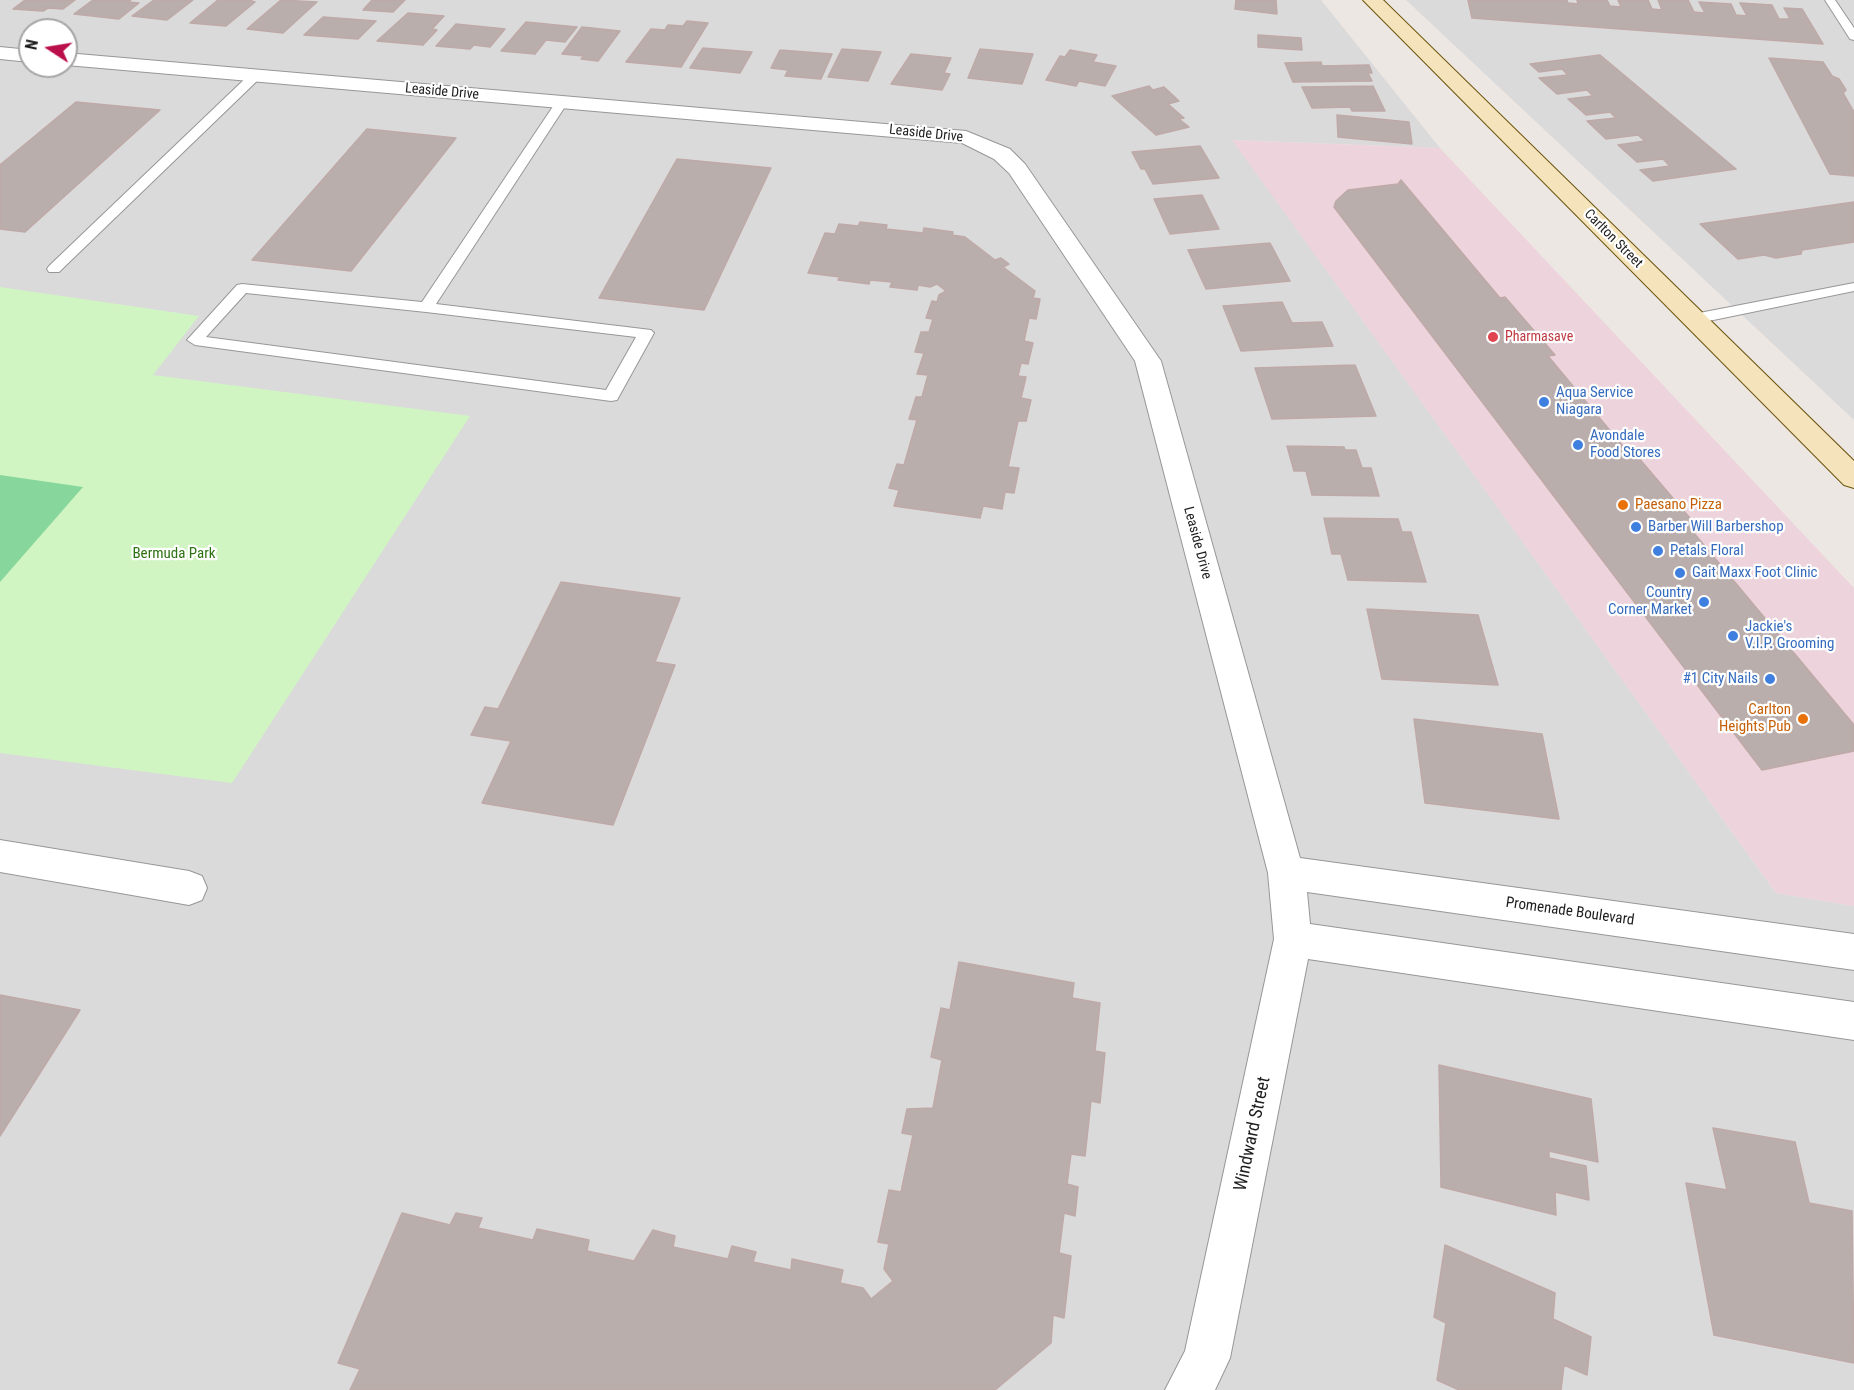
<!DOCTYPE html>
<html>
<head>
<meta charset="utf-8">
<style>
  body { margin:0 }
  #map { position:relative; width:1854px; height:1390px; overflow:hidden; background:#ede7e3; font-family:"Roboto Condensed",sans-serif }
  canvas { display:block }
  .north { position:absolute; left:18px; top:18px; width:60px; height:60px; box-sizing:border-box; background:#fff; border:2px solid #a5a5a5; border-radius:50%; rotate:282deg; font-size:16px; font-weight:700; line-height:24px; text-align:center; color:#1d1d1d }
  .north::after { content:''; display:block; margin:auto; width:21px; height:27px; background:#bb0f4b; clip-path:polygon(50% 0,100% 100%,50% 72%,0 100%) }
</style>
</head>
<body>
<div id="map">
<canvas width="1854" height="1390"></canvas>
<div class="north">N</div>
</div>
<script>
const c = document.querySelector('canvas').getContext('2d');
c.lineJoin = 'round';
function paint(path, color) { c.fillStyle = color; c.fill(path, 'evenodd'); }
const shape = rows => new Path2D(rows.map(r => 'M' + r).join(''));
function strokePath(path, color, width, dash) { c.strokeStyle = color; c.lineWidth = width; c.lineCap = dash ? 'butt' : 'round'; c.setLineDash(dash || []); c.stroke(path); }
function label(font, color, halo, rows, align = 'center') {
  c.font = font + ' "Roboto Condensed",sans-serif'; c.lineWidth = 4.5; c.setLineDash([]); c.textBaseline = 'middle'; c.strokeStyle = halo; c.fillStyle = color; for (const [text, x, y, turn = 0] of rows) {
    c.save(); c.translate(x, y); c.rotate((+turn || 0) * Math.PI / 180); c.textAlign = isNaN(turn) ? turn : align; if (halo) c.strokeText(text, 0, 0); c.fillText(text, 0, 0); c.restore();
  }
}
paint(shape([
  [0,0,1321,0,1440,148,1233,140,1776,893,1854,906,1854,1390,0,1390],
  [30,30,66,30,66,66,30,66],
  [1406,0,1854,0,1854,420]
]), '#dbdada');
paint(shape([
  [1232,140,1440,148,1854,588,1854,906,1776,893]
]), '#edd4dc');
paint(shape([
  [0,287,199,316,153,375,470,416,232,783,0,753]
]), '#d0f5c3');
paint(shape([
  [0,475,83,487,0,582]
]), '#87d79c');
const building = shape([
  [25,0,75,0,63,9,48,8,43,11,13,9,25,0],
  [93,0,131,0,128,2,139,3,119,19,74,14,93,0],
  [154,0,193,0,167,20,132,16,154,0],
  [218,0,249,0,255,2,226,26,190,23,218,0],
  [281,0,317,2,283,33,247,29,281,0],
  [372,0,405,0,393,12,363,10,372,0],
  [1236,0,1276,0,1277,14,1235,9,1236,0],
  [1468,0,1567,0,1568,3,1578,4,1577,0,1607,0,1610,6,1621,7,1618,0,1648,0,1652,9,1662,10,1658,0,1688,0,1694,12,1705,13,1699,2,1731,4,1736,15,1747,16,1740,3,1772,5,1779,19,1790,19,1784,8,1802,9,1823,44,1472,18,1468,0],
  [408,13,444,16,432,29,437,30,423,45,377,41,408,13],
  [323,17,376,21,358,39,304,35,323,17],
  [687,21,708,23,681,67,626,62,651,29,665,30,668,25,683,26,687,21],
  [526,22,577,27,565,42,546,40,535,54,501,51,526,22],
  [456,24,505,29,490,47,474,45,470,49,436,46,456,24],
  [582,27,620,31,598,61,581,59,584,56,562,54,582,27],
  [1258,35,1301,38,1302,50,1258,47,1258,35],
  [703,48,752,52,740,73,690,68,703,48],
  [842,49,881,52,868,81,828,77,842,49],
  [980,49,1033,54,1022,84,968,78,980,49],
  [780,50,832,54,821,79,785,76,788,70,771,68,780,50],
  [1070,50,1097,55,1093,62,1116,66,1105,86,1079,81,1076,86,1046,80,1060,56,1065,57,1070,50],
  [911,54,951,58,944,73,950,74,942,90,891,84,911,54],
  [1600,55,1736,169,1653,181,1640,170,1670,166,1663,159,1637,162,1618,145,1645,141,1638,135,1606,139,1587,121,1616,118,1610,112,1586,115,1568,99,1593,96,1587,90,1557,94,1539,78,1568,75,1562,69,1539,72,1530,64,1600,55],
  [1769,58,1823,62,1832,76,1839,79,1846,90,1843,93,1854,112,1854,176,1830,174,1769,58],
  [1321,62,1322,66,1369,65,1372,73,1368,73,1372,81,1293,82,1285,63,1321,62],
  [1149,86,1153,90,1164,87,1179,101,1168,104,1184,118,1179,119,1189,127,1156,135,1112,96,1149,86],
  [1373,86,1385,111,1352,111,1350,107,1312,108,1302,87,1373,86],
  [76,102,160,110,25,232,0,229,0,165,76,102],
  [1337,115,1409,122,1412,144,1338,137,1337,115],
  [367,129,456,138,351,271,252,260,367,129],
  [1200,146,1219,178,1153,184,1145,169,1141,169,1132,152,1200,146],
  [677,159,771,168,704,310,599,298,677,159],
  [1401,180,1500,298,1505,297,1555,355,1548,356,1632,457,1637,456,1701,531,1693,532,1854,725,1854,751,1762,770,1334,207,1336,201,1348,190,1398,184,1401,180],
  [1202,195,1219,229,1170,234,1154,199,1202,195],
  [1854,202,1854,242,1802,250,1801,254,1776,258,1764,255,1738,259,1700,224,1854,202],
  [860,222,887,225,886,229,923,233,924,228,953,232,952,235,965,237,995,260,1001,258,1009,264,1003,267,1035,291,1033,298,1040,299,1036,319,1029,318,1024,341,1033,343,1028,364,1021,363,1018,376,1026,377,1021,398,1031,400,1026,421,1018,421,1008,467,1019,468,1014,493,1005,492,1002,509,983,506,980,518,894,506,899,490,889,488,897,464,904,465,917,420,909,419,916,397,922,397,928,375,917,374,924,353,915,352,921,332,929,332,933,319,926,318,932,301,937,302,939,295,946,291,937,284,930,287,918,285,917,290,890,287,892,282,870,280,869,284,838,280,840,277,808,273,825,233,835,234,839,224,858,226,860,222],
  [1270,243,1290,281,1206,289,1188,250,1270,243],
  [1282,302,1292,323,1322,322,1333,346,1241,351,1223,306,1282,302],
  [1355,365,1376,416,1272,419,1255,368,1355,365],
  [1287,446,1344,447,1345,450,1356,450,1362,468,1371,468,1379,496,1312,495,1306,471,1294,471,1287,446],
  [1324,518,1398,519,1402,532,1411,532,1426,582,1348,580,1341,554,1332,554,1324,518],
  [561,582,680,598,655,662,675,665,613,825,482,803,511,741,471,735,485,707,498,709,561,582],
  [1367,609,1478,615,1498,685,1382,679,1367,609],
  [1414,719,1542,734,1559,819,1425,803,1414,719],
  [959,962,1074,983,1072,998,1100,1003,1095,1051,1105,1053,1100,1103,1091,1101,1085,1156,1071,1154,1067,1184,1078,1187,1075,1216,1064,1213,1059,1253,1071,1256,1064,1318,1053,1315,1051,1343,995,1390,350,1390,360,1369,338,1363,402,1213,450,1225,456,1213,482,1218,478,1228,533,1240,537,1229,589,1240,587,1251,634,1261,653,1230,675,1236,673,1247,728,1259,732,1246,756,1252,753,1262,791,1270,792,1259,843,1270,840,1283,863,1288,871,1299,893,1281,884,1269,889,1244,878,1242,889,1190,901,1192,913,1135,902,1133,907,1109,933,1108,942,1060,931,1057,941,1008,950,1010,959,962],
  [0,995,80,1010,0,1136,0,995],
  [1439,1065,1591,1099,1598,1162,1549,1151,1549,1158,1586,1166,1589,1200,1555,1192,1556,1215,1441,1187,1439,1065],
  [1713,1128,1795,1142,1809,1203,1852,1211,1854,1363,1714,1335,1686,1183,1727,1190,1713,1128],
  [1445,1245,1555,1293,1553,1319,1591,1337,1587,1375,1564,1365,1561,1390,1459,1390,1437,1380,1446,1323,1434,1317,1445,1245]
]);
paint(building, '#baaead');
strokePath(building, '#bea9a7', 1.5);
const service = shape([
  [1825,0,1835,0,1854,28,1854,40,1850,39,1825,0],
  [255,72,261,76,259,79,59,272,49,272,47,269,49,266,251,73,255,72],
  [562,98,568,102,436,304,651,330,654,333,617,400,611,401,195,345,187,340,237,285,242,284,422,302,556,102,562,98],
  [246,293,426,312,636,337,606,390,206,337,246,293],
  [1854,283,1854,291,1694,324,1687,319,1694,314,1854,283]
]);
const minor = shape([
  [0,47,30,50,30,62,0,59,0,47],
  [66,53,966,131,1010,149,1025,164,1161,361,1300,858,1854,934,1854,970,1307,892,1310,924,1854,1002,1854,1040,1308,959,1230,1358,1215,1390,1165,1390,1185,1351,1274,939,1268,873,1135,361,1009,173,994,159,962,143,66,65,66,53],
  [0,840,189,871,202,876,207,888,202,900,189,905,0,872,0,840]
]);
const secondary = shape([
  [1363,0,1383,0,1854,461,1854,488,1844,485,1363,0]
]);
strokePath(service, '#979797', 2);
strokePath(minor, '#979797', 2);
strokePath(secondary, '#6b540d', 2);
paint(service, '#fff');
paint(minor, '#fff');
paint(secondary, '#f4e3bb');
for (const [x, y, r, color] of [
  [1493,337,6,"#e0444e"],
  [1544,402,6,"#3f7fe0"],
  [1578,445,6,"#3f7fe0"],
  [1623,505,6,"#e8710a"],
  [1636,527,6,"#3f7fe0"],
  [1658,551,6,"#3f7fe0"],
  [1680,573,6,"#3f7fe0"],
  [1704,602,6,"#3f7fe0"],
  [1733,636,6,"#3f7fe0"],
  [1770,679,6,"#3f7fe0"],
  [1803,719,6,"#e8710a"]
]) { const dot = new Path2D(); dot.arc(x, y, r, 0, 2 * Math.PI); c.fillStyle = color; c.fill(dot); strokePath(dot, '#fff', 2); }
label('14px', '#1d1d1d', '#fff', [
  ["Leaside Drive",442,92,5],
  ["Leaside Drive",926,134,6],
  ["Carlton Street",1613,239,45],
  ["Leaside Drive",1197,543,75]
]);
label('14px', '#be3a42', '#fff', [
  ["Pharmasave",1505,337]
], 'left');
label('15px', '#366cbe', '#fff', [
  ["Aqua Service",1556,393],
  ["Niagara",1556,410],
  ["Avondale",1590,436],
  ["Food Stores",1590,453],
  ["Barber Will Barbershop",1648,527],
  ["Petals Floral",1670,551],
  ["Gait Maxx Foot Clinic",1692,573],
  ["Country",1692,593,"right"],
  ["Corner Market",1692,610,"right"],
  ["Jackie's",1745,627],
  ["V.I.P. Grooming",1745,644],
  ["#1 City Nails",1758,679,"right"]
], 'left');
label('15px', '#c56008', '#fff', [
  ["Paesano Pizza",1635,505],
  ["Carlton",1791,710,"right"],
  ["Heights Pub",1791,727,"right"]
], 'left');
label('15px', '#2d7213', '#fff', [
  ["Bermuda Park",174,554]
]);
label('15px', '#1d1d1d', '#fff', [
  ["Promenade Boulevard",1570,912,8]
]);
label('18px', '#1d1d1d', '#fff', [
  ["Windward Street",1253,1134,-78]
]);
</script>
</body>
</html>
